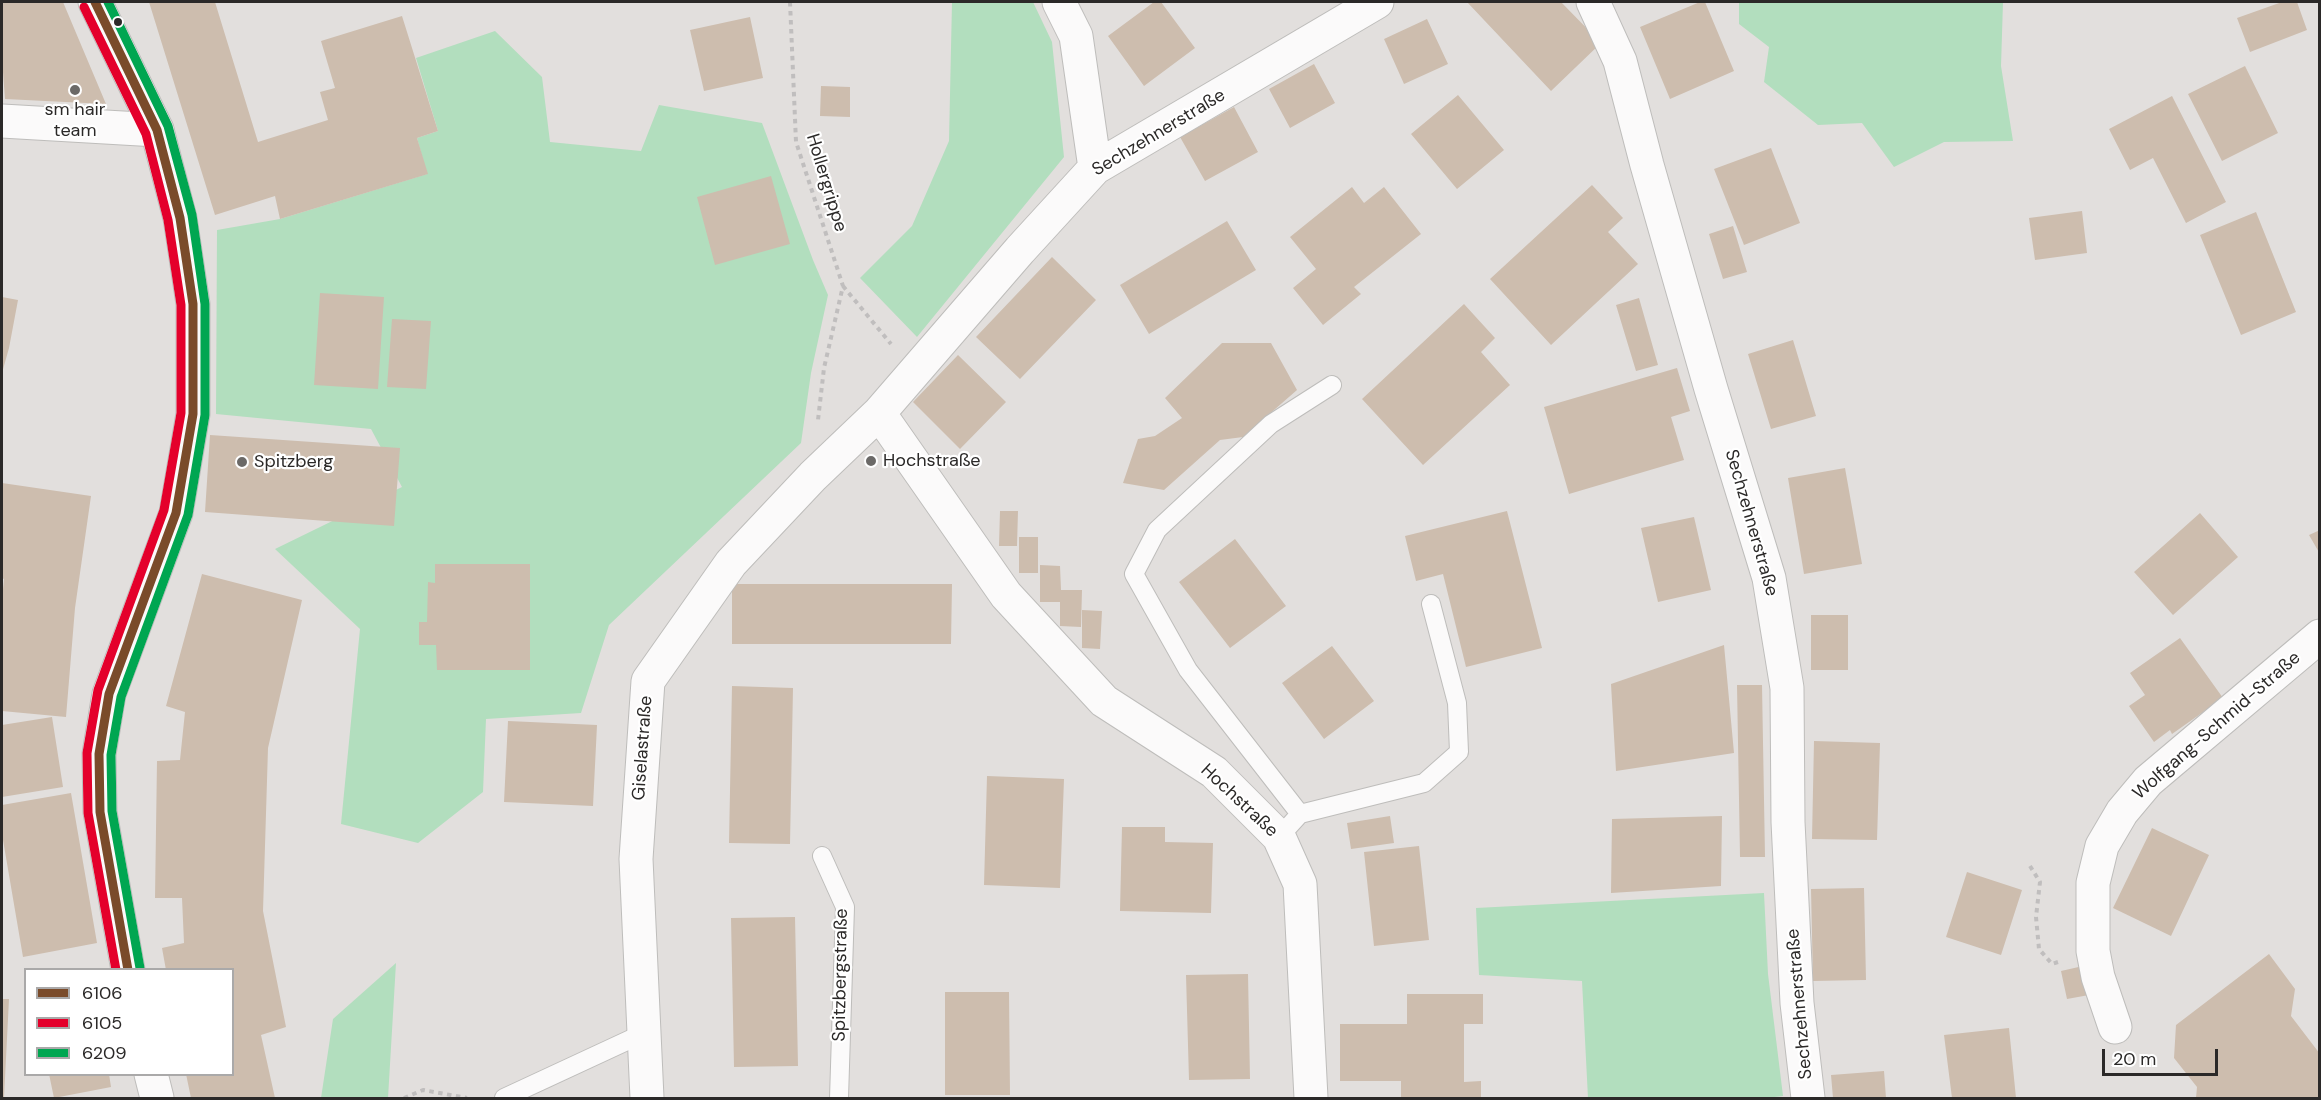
<!DOCTYPE html>
<html>
<head>
<meta charset="utf-8">
<style>
  body { margin:0 }
  #map { position:relative; width:2321px; height:1100px; overflow:hidden; background:#e2dfdd; font-family:"DM Sans",sans-serif }
  canvas { display:block }
  .frame { position:absolute; inset:0; border:3px solid #2b2928; pointer-events:none }
  .legend { position:absolute; left:24px; top:968px; width:210px; height:108px; box-sizing:border-box; background:#fff; border:2px solid #aaa9a9; margin:0; padding:8px 10px; list-style:none; font-size:18px; color:#2b2928 }
  .legend li { display:flex; align-items:center; gap:12px; height:30px }
  .legend b { width:30px; border:2px solid #aaa9a9 }
  .scale { position:absolute; left:2102px; top:1049px; width:116px; height:27px; box-sizing:border-box; border:3px solid #2b2928; border-top:0; padding-left:8px; font-size:18px; line-height:21px; white-space:nowrap; color:#2b2928; -webkit-text-stroke:4px #fff; paint-order:stroke }
</style>
</head>
<body>
<div id="map">
<canvas width="2321" height="1100"></canvas>
<div class="frame"></div>
<ul class="legend">
<li><b style="height:8px;background:#7a4b2a"></b>6106</li>
<li><b style="height:8px;background:#e4002b"></b>6105</li>
<li><b style="height:8px;background:#00a651"></b>6209</li>
</ul>
<div class="scale">20 m</div>
</div>
<script>
const c = document.querySelector('canvas').getContext('2d');
c.lineJoin = 'round';
function paint(path, color) { c.fillStyle = color; c.fill(path, 'evenodd'); }
const shape = rows => new Path2D(rows.map(r => 'M' + r).join(''));
function strokePath(path, color, width, dash) { c.strokeStyle = color; c.lineWidth = width; c.lineCap = dash ? 'butt' : 'round'; c.setLineDash(dash || []); c.stroke(path); }
function label(font, color, halo, rows, align = 'center') {
  c.font = font + ' "DM Sans",sans-serif'; c.lineWidth = 4.5; c.setLineDash([]); c.textBaseline = 'middle'; c.strokeStyle = halo; c.fillStyle = color; for (const [text, x, y, turn = 0] of rows) {
    c.save(); c.translate(x, y); c.rotate((+turn || 0) * Math.PI / 180); c.textAlign = isNaN(turn) ? turn : align; if (halo) c.strokeText(text, 0, 0); c.fillText(text, 0, 0); c.restore();
  }
}
paint(shape([
  [952,2,1033,2,1052,42,1064,157,917,337,860,278,912,226,949,141],
  [1739,2,2003,2,2001,66,2013,141,1944,142,1894,167,1862,123,1818,125,1764,82,1769,47,1739,24],
  [495,31,542,77,550,142,641,151,659,105,762,123,813,260,828,295,811,373,801,443,609,625,581,713,486,719,483,792,418,843,341,824,360,629,275,549,402,487,371,429,216,414,217,230,280,219,427,174,417,138,438,131,416,58],
  [1764,893,1768,974,1783,1096,1766,1098,1588,1098,1582,981,1479,975,1476,908],
  [396,963,388,1098,321,1098,333,1019]
]), '#b2debe');
paint(shape([
  [2,2,63,2,106,104,5,99,2,59],
  [149,2,215,2,258,142,328,120,320,92,335,88,321,41,402,16,438,131,417,138,428,174,280,219,275,196,215,215],
  [1154,2,1161,2,1195,48,1144,86,1108,36],
  [1467,2,1561,2,1601,43,1551,91],
  [1700,2,1705,2,1734,71,1670,99,1640,27],
  [2282,2,2297,2,2307,30,2250,52,2237,18],
  [750,17,763,78,704,91,690,30],
  [1427,19,1448,64,1404,84,1384,39],
  [1314,64,1335,103,1290,128,1269,89],
  [2245,66,2278,133,2222,161,2188,94],
  [821,86,850,87,850,117,820,116],
  [1458,95,1504,150,1457,189,1411,134],
  [2172,96,2226,202,2186,223,2153,158,2130,170,2109,129],
  [1234,107,1258,152,1205,181,1180,137],
  [1771,148,1800,223,1744,245,1714,169],
  [771,176,790,244,715,265,697,197],
  [1592,185,1623,218,1608,232,1638,264,1551,345,1490,279],
  [1352,187,1364,203,1384,187,1421,234,1354,287,1361,294,1323,325,1293,288,1316,269,1290,237],
  [2082,211,2087,253,2035,260,2029,218],
  [2256,212,2296,312,2241,335,2200,235],
  [1227,221,1256,270,1149,334,1120,285],
  [1733,226,1747,272,1723,279,1709,234],
  [1052,257,1096,300,1020,379,976,337],
  [320,293,384,297,378,389,314,385],
  [2,297,18,300,9,348,2,373],
  [1639,298,1658,365,1636,371,1616,305],
  [1464,304,1495,338,1481,352,1510,385,1423,465,1362,399],
  [392,319,431,321,426,389,387,387],
  [1793,340,1816,416,1771,429,1748,354],
  [1222,343,1271,343,1297,390,1243,437,1220,440,1164,490,1123,483,1138,439,1155,436,1182,418,1165,398],
  [958,355,1006,402,960,449,913,402],
  [1677,368,1690,411,1671,417,1684,460,1569,494,1544,407],
  [210,435,400,448,394,526,205,512],
  [1845,468,1862,564,1804,574,1788,478],
  [2,483,91,496,75,608,66,717,2,711,2,599,4,579,2,578],
  [1000,511,1018,511,1017,546,999,546],
  [1507,511,1542,648,1466,667,1443,574,1416,581,1405,536],
  [2200,513,2238,557,2173,615,2134,572],
  [1694,517,1711,590,1658,602,1641,528],
  [2320,530,2320,554,2309,535],
  [1019,537,1038,537,1038,573,1019,573],
  [1235,539,1286,606,1230,648,1179,582],
  [435,564,530,564,530,670,437,670,436,645,419,645,419,622,427,622,428,582,435,583],
  [1040,565,1060,566,1061,590,1082,590,1081,627,1060,626,1060,602,1040,602],
  [202,574,302,600,268,748,263,911,286,1027,261,1035,275,1098,191,1098,186,1074,232,1074,232,970,166,970,162,948,184,943,182,898,155,898,157,761,180,760,185,712,166,706],
  [732,584,952,584,951,644,732,644],
  [1082,610,1102,611,1100,649,1082,648],
  [1811,615,1848,615,1848,670,1811,670],
  [2180,638,2223,698,2172,734,2170,730,2154,742,2129,706,2145,695,2130,673],
  [1724,645,1734,753,1616,771,1611,684],
  [1332,646,1374,701,1324,739,1282,683],
  [1737,685,1762,685,1765,857,1740,857],
  [732,686,793,688,790,844,729,843],
  [52,717,63,787,2,797,2,725],
  [508,721,597,725,593,806,504,802],
  [1814,741,1880,743,1877,840,1812,839],
  [987,776,1064,779,1060,888,984,885],
  [71,793,97,943,23,957,2,834,2,805],
  [1390,816,1394,843,1351,849,1347,823],
  [1722,816,1721,886,1611,893,1612,819],
  [1122,827,1165,827,1165,842,1213,843,1211,913,1120,911],
  [2152,828,2209,855,2171,936,2113,908],
  [1419,846,1429,940,1374,946,1364,852],
  [1967,872,2022,890,2001,955,1946,937],
  [1864,888,1866,980,1813,981,1811,889],
  [795,917,798,1066,734,1067,731,918],
  [2269,954,2295,989,2291,1016,2320,1054,2320,1098,2196,1098,2197,1087,2174,1058,2176,1025],
  [2083,966,2089,995,2067,999,2061,971],
  [1248,974,1250,1079,1189,1080,1186,975],
  [945,992,1009,992,1010,1095,945,1095],
  [1407,994,1483,994,1483,1024,1464,1024,1464,1082,1481,1081,1481,1098,1401,1098,1401,1081,1340,1081,1340,1024,1407,1024],
  [2,999,9,999,4,1098,2,1098],
  [2009,1028,2016,1098,1952,1098,1944,1035],
  [1884,1071,1886,1098,1833,1098,1831,1075],
  [49,1074,109,1074,111,1087,54,1098]
]), '#cdbdae');
const lane = shape([
  [1300,814,1188,670,1134,574,1157,530,1271,424,1332,385],
  [1279,837,1300,814,1424,783,1459,752,1457,703,1431,604],
  [822,856,845,907,839,1098],
  [504,1098,644,1033]
]);
const street = shape([
  [1059,2,1076,36,1095,168],
  [1593,2,1620,61,1647,165,1711,389,1769,578,1787,688,1788,822,1797,1003,1808,1098],
  [2,121,157,130],
  [879,413,1006,595,1104,701,1214,772,1279,837,1300,884,1311,1098],
  [2115,1027,2098,977,2093,951,2093,883,2102,846,2122,812,2148,781,2320,636],
  [647,1098,636,859,648,681,731,563,813,476,879,413,1020,250,1095,168,1377,2]
]);
const secondary = shape([
  [95,2,157,130,180,218,193,304,193,414,176,513,109,694,99,754,100,812,128,970],
  [151,1074,157,1098]
]);
strokePath(lane, '#bebdbb', 20);
strokePath(street, '#bebdbb', 35);
strokePath(secondary, '#bebdbb', 35);
strokePath(shape([
  [790,2,796,142,843,286,824,368,818,420],
  [843,286,891,344],
  [2030,866,2040,882,2036,917,2039,949,2052,964,2058,962],
  [404,1098,423,1090,467,1098]
]), '#c0bebe', 4, [4.5, 4.5]);
strokePath(lane, '#fbfafa', 18);
strokePath(street, '#fbfafa', 33);
strokePath(secondary, '#fbfafa', 33);
strokePath(shape([
  [95,2,157,130,180,218,193,304,193,414,176,513,109,694,99,754,100,812,128,970]
]), '#7a4b2a', 9);
strokePath(shape([
  [84,7,146,134,168,220,181,305,181,413,164,510,98,690,87,753,88,813,116,970]
]), '#e4002b', 9);
strokePath(shape([
  [108,2,168,126,192,215,205,304,205,415,188,515,121,697,111,755,112,811,140,968]
]), '#00a651', 9);
for (const [x, y, r, color] of [
  [118,22,5,"#2b2928"],
  [75,90,6,"#6b6967"],
  [871,461,6,"#6b6967"],
  [242,462,6,"#6b6967"]
]) { const dot = new Path2D(); dot.arc(x, y, r, 0, 2 * Math.PI); c.fillStyle = color; c.fill(dot); strokePath(dot, '#fff', 2); }
label('18px', '#2b2928', '#fff', [
  ["sm hair",75,110,"center"],
  ["team",75,131,"center"],
  ["Hochstraße",883,461],
  ["Spitzberg",254,462]
], 'left');
label('18px', '#2b2928', '#fff', [
  ["Sechzehnerstraße",1159,133,-31],
  ["Hollergrippe",826,183,73],
  ["Sechzehnerstraße",1751,523,74],
  ["Wolfgang-Schmid-Straße",2217,726,-41],
  ["Giselastraße",643,748,-86],
  ["Hochstraße",1239,801,43],
  ["Spitzbergstraße",841,975,-89],
  ["Sechzehnerstraße",1800,1004,-95]
]);
</script>
</body>
</html>
